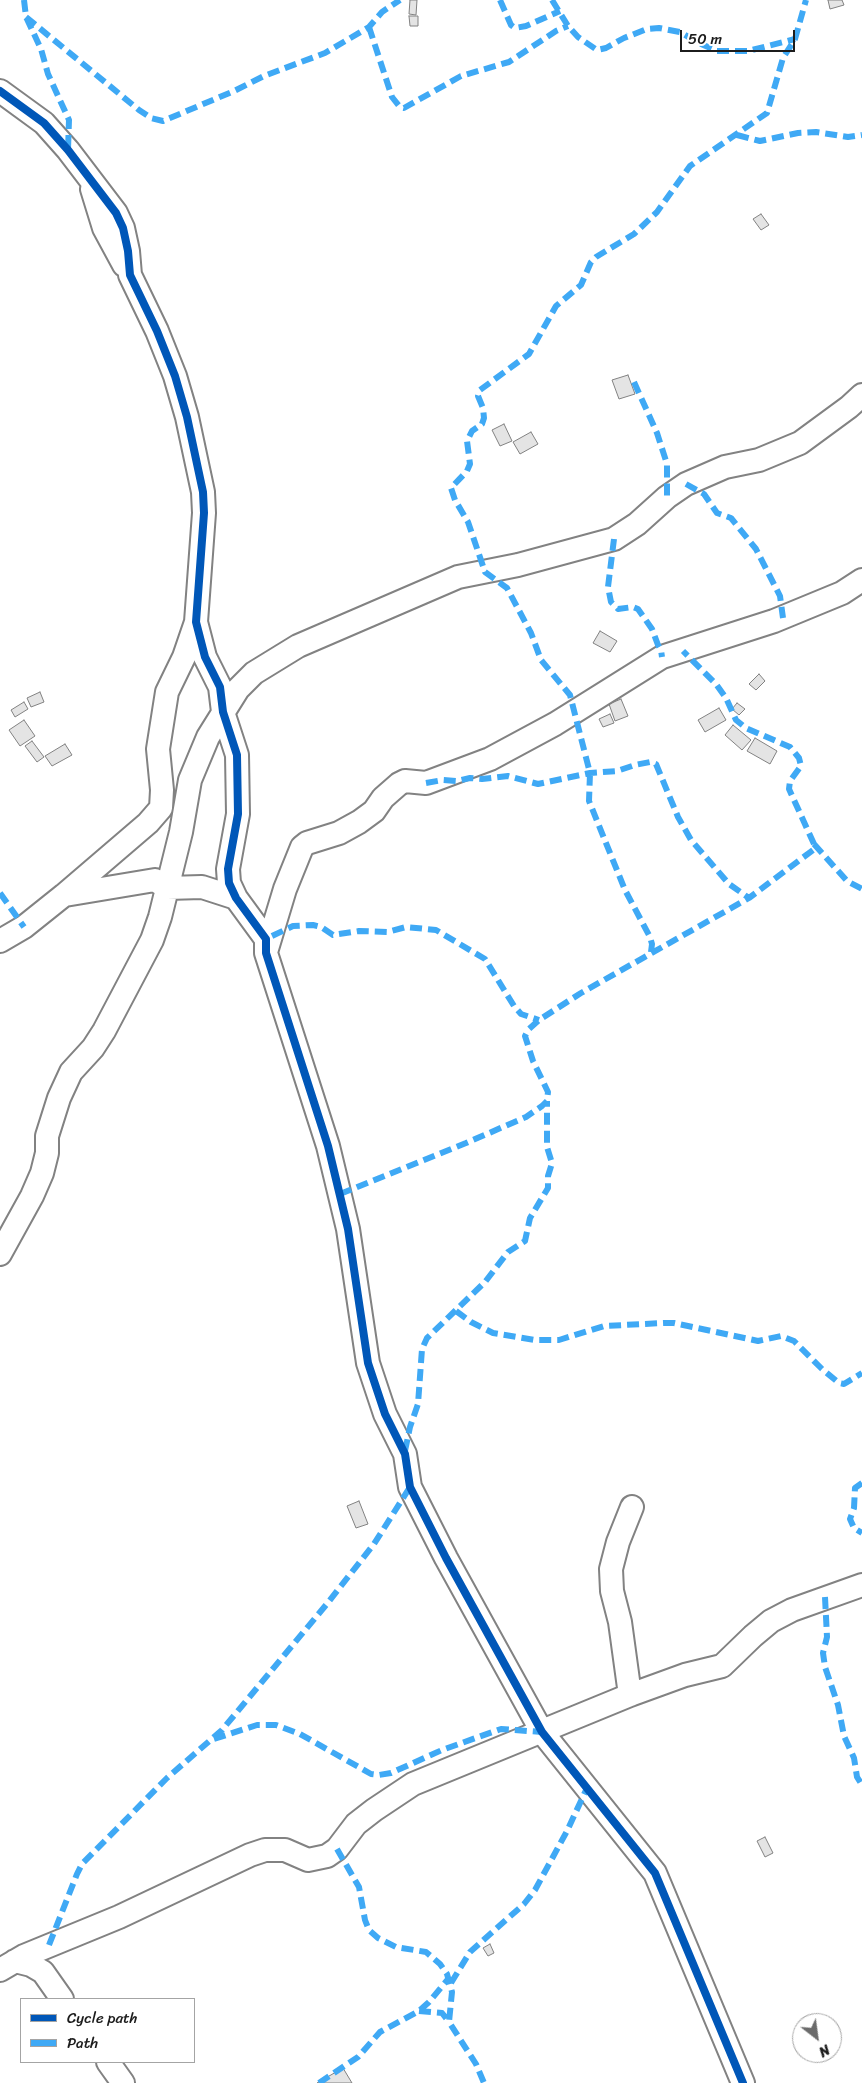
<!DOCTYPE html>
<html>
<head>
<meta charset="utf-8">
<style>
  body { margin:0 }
  #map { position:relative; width:862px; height:2083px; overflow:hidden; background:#fff; font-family:Sriracha,sans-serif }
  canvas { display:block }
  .legend { position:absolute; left:20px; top:1998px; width:175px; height:65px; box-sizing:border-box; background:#fff; border:1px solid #a4a4a4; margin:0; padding:6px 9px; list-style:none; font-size:15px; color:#1c1c1c }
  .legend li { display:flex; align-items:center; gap:10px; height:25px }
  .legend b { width:25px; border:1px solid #a4a4a4 }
  .north { position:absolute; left:792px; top:2013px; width:50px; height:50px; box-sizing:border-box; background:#fff; border:1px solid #a4a4a4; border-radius:50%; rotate:150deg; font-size:14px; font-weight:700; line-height:20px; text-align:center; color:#1c1c1c }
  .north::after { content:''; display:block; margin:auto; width:18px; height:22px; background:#6b6b6b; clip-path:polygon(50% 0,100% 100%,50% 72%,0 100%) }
  .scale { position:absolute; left:680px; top:30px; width:115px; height:22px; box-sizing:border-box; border:2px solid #1c1c1c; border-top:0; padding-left:6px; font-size:15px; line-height:18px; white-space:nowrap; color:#1c1c1c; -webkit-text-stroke:4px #fff; paint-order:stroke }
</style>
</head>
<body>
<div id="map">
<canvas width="862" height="2083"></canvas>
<ul class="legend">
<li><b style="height:6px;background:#0057b8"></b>Cycle path</li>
<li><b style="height:6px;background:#3fa9f5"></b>Path</li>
</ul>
<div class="north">N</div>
<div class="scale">50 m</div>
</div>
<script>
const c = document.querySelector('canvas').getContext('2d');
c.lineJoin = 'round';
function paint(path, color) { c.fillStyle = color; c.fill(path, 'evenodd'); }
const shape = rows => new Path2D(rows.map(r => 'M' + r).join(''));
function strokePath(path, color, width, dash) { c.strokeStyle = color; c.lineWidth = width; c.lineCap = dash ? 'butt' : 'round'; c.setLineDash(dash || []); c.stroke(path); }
const building = shape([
  [410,0,417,0,416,15,409,14,410,0],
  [828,0,842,0,844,5,830,9,828,0],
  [409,16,418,16,418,26,410,26,409,16],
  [761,214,769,225,761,230,753,219,761,214],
  [628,375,635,394,619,399,612,380,628,375],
  [504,424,512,441,500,446,492,430,504,424],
  [531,432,538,444,520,454,513,442,531,432],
  [600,631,617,641,610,652,593,643,600,631],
  [759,674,765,681,756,690,749,684,759,674],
  [40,692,44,702,31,707,27,698,40,692],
  [621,699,628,716,615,721,609,704,621,699],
  [24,702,28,709,15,717,11,710,24,702],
  [737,703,745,709,739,715,732,709,737,703],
  [719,708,726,720,705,732,698,720,719,708],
  [610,714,614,723,603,727,599,719,610,714],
  [24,720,35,736,20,746,9,730,24,720],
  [733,725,751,740,742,750,725,735,733,725],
  [755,738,777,751,770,764,747,751,755,738],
  [32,741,44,757,37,762,25,746,32,741],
  [65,744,72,755,52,766,45,756,65,744],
  [359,1501,368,1524,356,1528,347,1506,359,1501],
  [765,1837,773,1853,765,1857,757,1841,765,1837],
  [490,1944,494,1953,488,1956,483,1948,490,1944],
  [343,2068,352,2083,317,2083,343,2068]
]);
paint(building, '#e4e4e4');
strokePath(building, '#828282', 1);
const minor = shape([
  [0,91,44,123,68,150,116,213,123,228,128,251,130,275,157,331,175,376,187,417,203,492,204,513,196,622,205,657,220,687,223,712,237,755,238,814,228,869,229,883,236,898,266,939,266,953,328,1146,348,1229,368,1363,385,1414,405,1454,410,1487,446,1558,542,1732,655,1873,743,2083],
  [92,189,104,228,124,265],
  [65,895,155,880,167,888,202,887,236,898],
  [0,941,24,927,64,895,148,823,161,808,162,790,158,749,167,692,184,657,196,622],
  [266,952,285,889,302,847,307,843,339,833,359,822,374,811,383,798,399,784,405,781,426,783,490,759,555,724,662,657,774,621,842,593,862,580],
  [0,1254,32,1196,42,1173,47,1153,47,1136,59,1098,71,1072,93,1048,104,1031,152,940,160,917,181,832,190,780,208,737,238,689,254,673,298,646,458,577,518,565,614,539,637,524,667,497,686,484,725,467,759,460,800,443,849,407,862,395],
  [630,1695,620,1622,612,1591,611,1569,618,1542,632,1507],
  [15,1961,31,1965,43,1972,62,1999],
  [0,1970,24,1956,119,1917,250,1855,265,1850,285,1850,308,1860,327,1856,337,1849,356,1824,374,1810,413,1784,630,1695,685,1675,722,1666,753,1636,771,1621,792,1610,862,1585],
  [108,2062,123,2083]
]);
strokePath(minor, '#828282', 26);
strokePath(minor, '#fff', 22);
strokePath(shape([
  [24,0,26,17,41,49,48,74,69,120,68,150],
  [500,0,511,25,515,28,526,26,560,11],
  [552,0,568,26,578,37,597,50,606,48,624,38,647,29,659,28,680,32,699,43,717,51,748,51,795,39],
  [26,17,139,110,151,118,163,121,234,91,264,76,325,53,369,27,382,12,400,0],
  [369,27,392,97,400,107,404,108,461,76,509,62,556,31,568,26],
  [737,135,760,141,798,133,816,132,848,137,862,135],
  [634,382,657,433,667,464,667,497],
  [686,484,704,494,717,513,731,518,756,549,780,596,783,618],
  [614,539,608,587,611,602,618,609,633,607,638,609,652,629,658,645,661,650,662,657],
  [426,783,443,780,457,781,470,778,482,779,508,776,538,784,590,773,617,771,635,765,650,762,656,764,678,817,691,840,729,884,749,898],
  [814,844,847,881,862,889],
  [0,893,24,927],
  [272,936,293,926,313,925,321,927,333,935,359,931,387,932,406,927,436,930,485,959,514,1006,521,1014,539,1020],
  [651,952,652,944,650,937,625,890,589,801,590,773,570,695,541,660,531,633,507,588,485,572,468,522,455,500,451,488,467,471,470,464,467,441,472,431,482,424,484,418,483,408,478,396,480,390,529,354,556,306,581,285,591,262,596,257,634,234,657,212,690,166,767,113,783,58,795,39,806,0],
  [340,1194,466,1143,526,1117,542,1106,547,1101,548,1092,533,1061,525,1036,528,1030,539,1020,581,993,749,898,813,850,814,844,789,789,790,781,801,766,799,758,790,747,746,728,736,720,726,698,716,684,683,651],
  [456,1311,471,1322,493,1333,535,1340,559,1340,604,1326,664,1323,674,1323,758,1341,781,1336,794,1341,822,1369,839,1383,844,1384,862,1373],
  [405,1451,410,1427,418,1404,422,1349,427,1338,485,1282,508,1252,525,1241,530,1218,548,1188,548,1176,552,1163,547,1147,547,1101],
  [862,1483,855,1488,854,1508,850,1519,854,1528,862,1533],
  [825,1597,827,1637,823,1653,825,1667,838,1705,844,1736,854,1758,857,1777,862,1785],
  [214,1739,257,1725,276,1725,300,1734,371,1774,379,1775,391,1773,442,1750,501,1729,542,1732],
  [337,1849,359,1887,365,1920,369,1930,378,1938,396,1947,426,1952,440,1964,447,1974,452,1992,449,2022,476,2064,484,2083],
  [49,1945,77,1874,82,1864,167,1778,222,1730,326,1605,374,1544,410,1487],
  [451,1983,470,1952,524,1904,535,1890,567,1831,587,1788],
  [419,2011,442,2013,449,2022],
  [319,2083,358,2057,380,2032,419,2011,429,2002,449,1978]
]), '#3fa9f5', 6, [12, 6]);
strokePath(shape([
  [0,91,44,123,68,150,116,213,123,228,128,251,130,275,157,331,175,376,187,417,203,492,204,513,196,622,205,657,220,687,223,712,237,755,238,814,228,869,229,883,236,898,266,939,266,953,328,1146,348,1229,368,1363,385,1414,405,1454,410,1487,446,1558,542,1732,655,1873,743,2083]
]), '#0057b8', 8);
</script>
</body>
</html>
